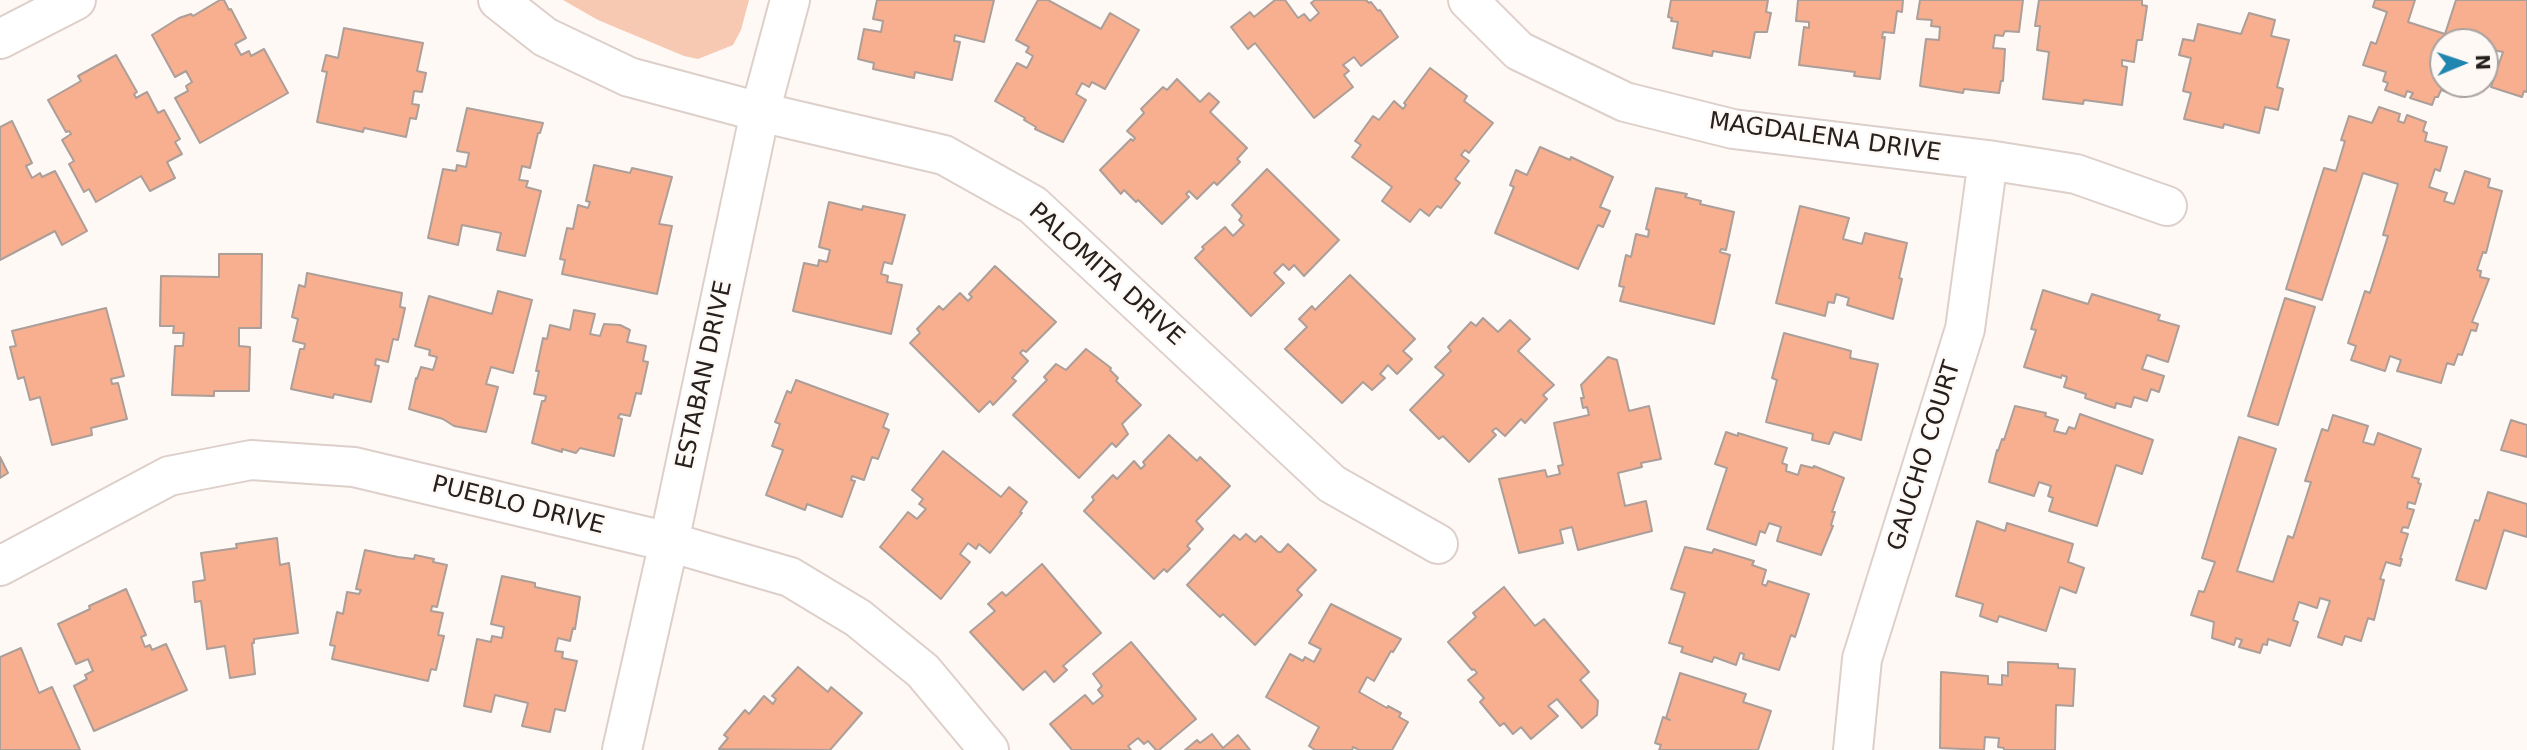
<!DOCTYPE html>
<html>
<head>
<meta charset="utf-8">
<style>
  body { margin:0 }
  #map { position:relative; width:2527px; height:750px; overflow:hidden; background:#fff9f6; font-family:"DejaVu Sans",sans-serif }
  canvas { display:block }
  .north { position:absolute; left:2429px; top:28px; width:70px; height:70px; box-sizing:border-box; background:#fff9f6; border:2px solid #a8a2a0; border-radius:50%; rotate:88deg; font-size:19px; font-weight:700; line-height:28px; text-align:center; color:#26201e }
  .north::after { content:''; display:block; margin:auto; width:24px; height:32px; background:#2085af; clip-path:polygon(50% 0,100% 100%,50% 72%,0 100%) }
</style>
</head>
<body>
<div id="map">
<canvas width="2527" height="750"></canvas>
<div class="north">N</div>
</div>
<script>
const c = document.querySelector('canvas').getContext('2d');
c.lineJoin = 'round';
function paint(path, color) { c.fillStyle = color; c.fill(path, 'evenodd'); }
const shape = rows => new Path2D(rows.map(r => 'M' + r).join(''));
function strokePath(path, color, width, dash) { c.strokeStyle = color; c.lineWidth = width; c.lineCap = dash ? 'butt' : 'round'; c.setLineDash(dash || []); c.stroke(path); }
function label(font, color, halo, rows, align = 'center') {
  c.font = font + ' "DejaVu Sans",sans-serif'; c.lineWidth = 5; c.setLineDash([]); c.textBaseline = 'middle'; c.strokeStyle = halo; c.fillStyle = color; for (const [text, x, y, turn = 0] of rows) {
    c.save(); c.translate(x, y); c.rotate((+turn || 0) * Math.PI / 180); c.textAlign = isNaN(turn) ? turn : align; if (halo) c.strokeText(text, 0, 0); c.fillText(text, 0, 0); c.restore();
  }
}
paint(shape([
  [563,0,749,0,741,30,733,45,698,59,684,56,598,20]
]), '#f7c8b2');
const building = shape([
  [220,0,224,0,229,10,231,9,246,38,235,44,241,55,249,51,251,56,264,49,288,93,200,143,175,98,188,91,186,86,192,82,186,71,175,77,152,35,179,18,191,14,193,16,220,0],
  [877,0,994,0,984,42,955,35,954,41,960,42,952,80,915,72,914,78,873,69,874,63,858,59,864,29,881,32,883,21,873,19,877,0],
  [1038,0,1048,0,1101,29,1110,13,1139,30,1105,89,1092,82,1089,87,1082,83,1076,94,1086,100,1063,142,1035,129,1036,127,1024,120,1025,118,995,101,1017,63,1027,68,1033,56,1026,52,1029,47,1016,40,1038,0],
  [1275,0,1285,0,1298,18,1304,14,1310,21,1319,13,1311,3,1315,0,1366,0,1369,3,1371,2,1378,11,1380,10,1398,37,1361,66,1354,57,1343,65,1349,71,1344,75,1353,87,1314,118,1255,43,1248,49,1231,27,1250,12,1254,17,1275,0],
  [1671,0,1768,0,1766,12,1771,13,1767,32,1755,32,1750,58,1713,51,1712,56,1673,48,1678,22,1671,21,1672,18,1668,17,1671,0],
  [1798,0,1903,0,1902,12,1897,11,1894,33,1883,32,1882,38,1885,37,1880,79,1854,76,1855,72,1799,65,1804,27,1809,28,1809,22,1796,21,1798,0],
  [1920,0,2023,0,2019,32,2005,31,2003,36,1995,35,1993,48,2005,49,2003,81,2001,81,1999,93,1964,89,1963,93,1920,86,1926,39,1939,40,1940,27,1931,26,1932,20,1917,19,1920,0],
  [2039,0,2142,0,2142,5,2147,6,2142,40,2137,40,2134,62,2122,60,2122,66,2127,67,2122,105,2084,100,2083,104,2043,99,2049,52,2037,50,2040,26,2035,26,2039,0],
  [2375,0,2415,0,2408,22,2445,34,2456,0,2527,0,2527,92,2524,91,2522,97,2491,87,2503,52,2493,50,2489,59,2485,58,2485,42,2443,42,2443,84,2466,84,2462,97,2441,90,2438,97,2435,97,2432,105,2410,98,2413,93,2407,91,2405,97,2385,90,2388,83,2383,81,2386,72,2363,65,2371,42,2376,44,2387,12,2373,7,2375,0],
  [2249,13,2275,20,2271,36,2289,40,2277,87,2283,89,2278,110,2265,107,2259,133,2224,124,2223,128,2184,119,2191,93,2183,91,2191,58,2179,55,2183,39,2194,41,2198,24,2241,34,2249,13],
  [344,28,423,43,417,71,426,73,422,92,414,91,412,104,419,105,416,119,410,118,406,137,364,128,363,132,317,122,327,72,322,71,326,55,338,58,344,28],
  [116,55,137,92,134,94,136,98,147,92,158,113,164,110,180,139,175,142,182,154,167,162,175,178,150,191,141,176,96,202,89,189,84,192,69,164,74,161,62,140,71,134,69,131,66,132,48,100,81,81,78,76,116,55],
  [1430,68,1467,96,1464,101,1493,123,1469,153,1465,150,1461,155,1469,161,1455,179,1460,183,1441,208,1437,206,1429,216,1420,209,1410,222,1382,201,1392,187,1352,157,1361,145,1355,141,1373,116,1379,120,1394,101,1403,109,1406,105,1404,103,1430,68],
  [1177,79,1200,102,1209,93,1219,102,1210,112,1247,148,1237,159,1240,162,1217,185,1214,182,1197,199,1189,191,1186,194,1189,197,1162,224,1138,200,1136,202,1124,190,1121,194,1100,170,1131,139,1133,141,1135,138,1127,131,1144,113,1141,109,1163,87,1167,90,1177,79],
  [2379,107,2400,114,2398,121,2404,123,2407,115,2426,122,2423,131,2427,133,2425,141,2447,147,2440,171,2435,169,2429,187,2447,193,2444,201,2454,204,2465,171,2490,179,2488,187,2502,191,2486,253,2483,252,2477,270,2481,271,2480,277,2489,279,2472,322,2478,324,2476,331,2471,330,2462,355,2458,354,2454,365,2447,363,2441,383,2397,371,2401,360,2390,356,2385,371,2351,360,2356,346,2348,343,2365,291,2370,293,2388,236,2383,235,2398,184,2363,173,2322,300,2286,289,2324,168,2336,171,2345,141,2341,140,2349,116,2372,123,2379,107],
  [467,108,543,123,540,133,538,133,530,168,522,166,519,180,528,181,526,187,541,191,525,256,497,250,501,233,462,225,458,245,428,238,443,169,456,171,457,165,466,167,469,153,457,151,467,108],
  [12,121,32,163,26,166,32,178,40,173,42,177,55,171,87,231,62,245,55,231,0,260,0,127,12,121],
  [1540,147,1570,160,1571,157,1613,177,1600,207,1610,211,1603,227,1598,225,1578,269,1495,233,1514,187,1510,185,1516,170,1527,175,1540,147],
  [594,165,630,173,632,168,672,177,659,224,672,226,657,294,562,274,565,260,560,259,567,228,573,229,578,205,588,208,590,202,586,201,594,165],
  [1267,169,1339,240,1304,276,1294,265,1289,270,1283,264,1274,273,1284,283,1251,316,1195,258,1204,249,1202,247,1225,227,1233,236,1244,225,1239,220,1242,216,1232,205,1267,169],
  [1656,188,1687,194,1685,197,1701,201,1700,204,1734,212,1726,250,1721,249,1720,252,1730,255,1714,324,1620,301,1624,287,1619,286,1626,255,1631,257,1636,234,1648,237,1649,230,1646,229,1656,188],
  [829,202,862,210,863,206,905,215,892,264,884,262,881,274,888,276,887,282,902,285,891,334,793,311,804,263,818,266,819,260,827,262,830,250,819,247,829,202],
  [1800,206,1849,218,1843,239,1862,244,1865,233,1907,243,1899,278,1902,279,1893,319,1847,305,1849,298,1836,294,1834,303,1828,302,1825,316,1776,303,1800,206],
  [219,254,262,254,261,328,239,328,239,346,250,347,249,391,214,391,214,396,172,395,175,346,183,346,184,333,173,333,174,326,160,326,161,276,219,277,219,254],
  [995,266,1056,322,1026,352,1023,350,1020,353,1028,361,1012,378,1016,381,993,405,990,401,979,412,910,343,920,333,917,329,939,306,943,310,960,293,968,301,972,297,969,294,995,266],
  [307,273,402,293,400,307,405,308,398,340,393,339,388,362,376,359,375,365,379,366,371,402,334,394,333,398,291,389,300,349,304,349,305,344,293,341,298,319,292,317,299,285,305,287,307,273],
  [1350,275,1415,339,1403,351,1412,359,1397,374,1388,365,1380,374,1385,378,1372,390,1363,382,1342,403,1285,349,1307,327,1299,319,1312,306,1315,310,1350,275],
  [2043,290,2088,304,2092,294,2160,315,2158,320,2179,326,2168,362,2147,355,2142,369,2164,376,2159,392,2151,389,2147,401,2134,397,2131,407,2116,403,2115,408,2085,398,2086,394,2064,387,2067,377,2062,375,2061,378,2024,367,2036,330,2031,329,2043,290],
  [498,291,532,300,513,373,491,367,486,384,498,387,486,432,454,426,443,419,409,409,416,378,417,379,421,367,433,370,437,357,429,355,430,350,415,346,429,296,492,314,498,291],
  [2285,298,2315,307,2278,425,2248,416,2285,298],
  [106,308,124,376,111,379,112,384,118,383,127,419,91,428,92,435,52,445,40,397,30,400,24,377,18,379,10,347,16,346,12,331,106,308],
  [574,310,595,314,590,334,600,336,604,324,620,325,630,330,627,342,646,346,643,361,648,362,641,394,636,393,630,416,620,414,618,418,622,419,614,456,580,448,576,453,562,449,562,452,532,443,542,401,545,401,546,396,534,394,539,371,536,371,543,338,547,339,550,325,570,330,574,310],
  [1483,318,1498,332,1510,320,1530,339,1518,351,1554,385,1543,395,1547,399,1525,423,1521,419,1505,436,1496,428,1492,431,1496,435,1469,462,1443,436,1439,439,1410,410,1444,375,1435,367,1451,351,1448,347,1471,322,1476,326,1483,318],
  [1784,333,1851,351,1850,358,1878,364,1861,440,1834,432,1829,444,1812,440,1813,434,1766,422,1777,380,1772,378,1784,333],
  [1086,349,1111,368,1110,370,1118,378,1116,381,1141,405,1122,424,1128,434,1116,447,1112,443,1079,478,1013,415,1047,380,1044,377,1056,364,1066,370,1086,349],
  [1608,357,1617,360,1629,411,1649,406,1661,459,1641,463,1642,467,1618,473,1625,506,1646,501,1652,531,1578,550,1572,527,1560,530,1563,543,1519,553,1499,479,1545,470,1547,477,1560,474,1558,466,1563,465,1554,423,1589,415,1587,407,1583,408,1581,398,1584,398,1581,385,1608,357],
  [796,380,888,414,883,427,889,430,878,459,872,457,864,480,852,476,851,480,855,481,842,517,807,504,805,510,766,495,783,450,772,446,780,424,775,422,787,391,791,393,796,380],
  [2015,406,2046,413,2045,416,2058,420,2054,431,2066,434,2069,427,2075,429,2080,414,2153,440,2142,474,2116,465,2097,526,2049,511,2053,498,2048,496,2051,486,2039,482,2034,496,1989,482,1997,450,1998,451,2002,439,2004,440,2015,406],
  [2333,415,2368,426,2363,442,2374,445,2378,433,2421,449,2412,477,2419,479,2418,483,2421,484,2415,504,2408,502,2407,508,2414,510,2408,528,2403,527,2401,532,2408,534,2400,559,2402,559,2400,566,2386,562,2380,579,2384,580,2374,620,2368,618,2361,641,2345,636,2342,645,2318,637,2330,601,2320,598,2317,608,2299,602,2293,620,2298,622,2290,646,2268,639,2267,645,2263,644,2260,653,2239,647,2242,640,2236,638,2234,645,2212,638,2214,622,2191,615,2199,591,2204,592,2215,562,2202,558,2239,437,2276,449,2237,571,2273,582,2288,536,2293,538,2311,482,2305,481,2322,429,2328,431,2333,415],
  [2511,420,2527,425,2527,457,2501,450,2511,420],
  [1726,432,1738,436,1738,433,1787,448,1782,463,1787,465,1786,471,1798,475,1801,465,1813,468,1814,466,1844,478,1832,512,1835,512,1831,525,1833,526,1821,555,1777,541,1781,527,1769,523,1765,533,1760,531,1756,545,1707,529,1727,468,1715,464,1726,432],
  [1169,435,1197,461,1200,457,1230,486,1196,521,1203,529,1187,546,1190,549,1167,572,1164,569,1154,579,1084,511,1094,500,1092,497,1113,475,1117,479,1134,461,1141,469,1145,465,1143,462,1169,435],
  [943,451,1001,497,1009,487,1027,502,1020,512,1022,513,990,553,979,544,976,549,968,543,960,554,970,562,941,599,880,547,908,512,917,519,926,509,919,504,923,499,912,490,943,451],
  [0,457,8,473,0,478,0,457],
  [2488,492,2527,504,2527,537,2504,530,2486,589,2456,580,2475,520,2479,521,2488,492],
  [1977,521,2005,531,2007,523,2073,544,2068,562,2084,568,2076,593,2060,587,2046,631,1999,616,1997,622,1980,616,1983,604,1956,596,1977,521],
  [1246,534,1255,542,1261,536,1278,552,1281,552,1288,544,1316,570,1297,590,1302,595,1255,645,1223,614,1220,617,1187,585,1234,535,1240,540,1246,534],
  [277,538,280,565,289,563,298,633,254,639,254,643,252,643,255,674,230,678,225,646,207,649,201,601,195,602,193,582,205,580,201,553,237,548,236,544,277,538],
  [1685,547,1712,553,1714,549,1754,561,1752,565,1766,570,1762,584,1766,586,1768,581,1809,594,1795,637,1791,635,1779,670,1743,659,1744,654,1740,653,1736,665,1714,657,1712,662,1681,652,1683,647,1669,643,1685,593,1671,589,1685,547],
  [365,550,398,557,414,559,415,555,434,559,433,562,447,565,437,607,432,606,431,611,443,613,438,635,444,636,436,670,431,669,428,681,332,659,335,646,330,645,337,612,343,614,347,592,359,594,361,590,356,589,365,550],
  [1042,564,1101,633,1063,666,1067,670,1054,682,1045,671,1023,690,970,632,995,611,988,604,1002,592,1006,596,1042,564],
  [502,576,535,583,535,587,580,597,575,629,573,628,570,641,558,638,555,651,563,652,562,658,577,661,565,711,555,709,550,732,522,726,528,703,495,695,491,712,464,706,477,639,491,642,492,636,502,638,504,627,491,624,502,576],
  [1504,587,1535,626,1544,619,1589,672,1580,680,1598,701,1597,715,1582,728,1557,699,1548,706,1558,716,1531,739,1521,727,1513,734,1504,723,1500,726,1480,702,1484,698,1468,680,1477,673,1474,669,1472,670,1448,642,1476,617,1473,613,1504,587],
  [126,589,146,635,141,637,145,647,150,645,152,650,166,644,187,690,94,731,74,686,87,679,85,675,93,671,88,659,76,664,58,624,90,609,89,606,126,589],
  [1331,604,1401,639,1393,652,1391,651,1374,681,1367,677,1359,692,1387,708,1388,706,1401,713,1399,717,1408,722,1392,750,1359,750,1353,747,1352,750,1315,750,1309,746,1319,727,1266,697,1290,654,1303,661,1305,657,1314,662,1321,649,1309,643,1331,604],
  [1131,642,1196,719,1159,750,1156,750,1148,741,1144,744,1138,738,1128,746,1131,750,1072,750,1050,724,1085,695,1093,704,1103,696,1098,690,1102,686,1093,674,1131,642],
  [21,648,39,693,52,687,80,750,0,750,0,657,21,648],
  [2008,662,2058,664,2058,668,2075,669,2073,706,2056,705,2055,750,2004,750,2004,748,1998,747,1999,738,1985,737,1984,750,1940,748,1941,672,1988,676,1988,684,2002,685,2002,675,2008,676,2008,662],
  [798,667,828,692,831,687,862,713,830,750,719,749,728,738,724,735,745,710,749,714,764,696,773,704,776,699,772,696,798,667],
  [1680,673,1746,694,1743,702,1771,711,1758,750,1659,750,1661,745,1655,743,1663,717,1670,720,1666,718,1680,673],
  [1212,734,1223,748,1238,735,1250,750,1185,750,1197,740,1200,743,1212,734]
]);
paint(building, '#f7af8f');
strokePath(building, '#ac9e98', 2);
const minor = shape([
  [498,0,545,37,629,77,760,112,944,155,1033,205,1332,484,1438,544],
  [1468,0,1519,51,1625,102,1733,129,1988,160,2076,174,2167,206],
  [0,39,76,0],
  [0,566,169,476,251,460,354,467,669,542,790,577,858,618,923,671,989,750],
  [622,750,669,542,760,112,790,0],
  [1853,750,1862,659,1965,329,1988,160]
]);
strokePath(minor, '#ddcfc9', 42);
strokePath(minor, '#fff', 38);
label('24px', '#26201e', '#fff9f6', [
  ["MAGDALENA DRIVE",1825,138,8],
  ["PALOMITA DRIVE",1106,275,42],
  ["ESTABAN DRIVE",705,375,-78],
  ["GAUCHO COURT",1925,456,-73],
  ["PUEBLO DRIVE",518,506,14]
]);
</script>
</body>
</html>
